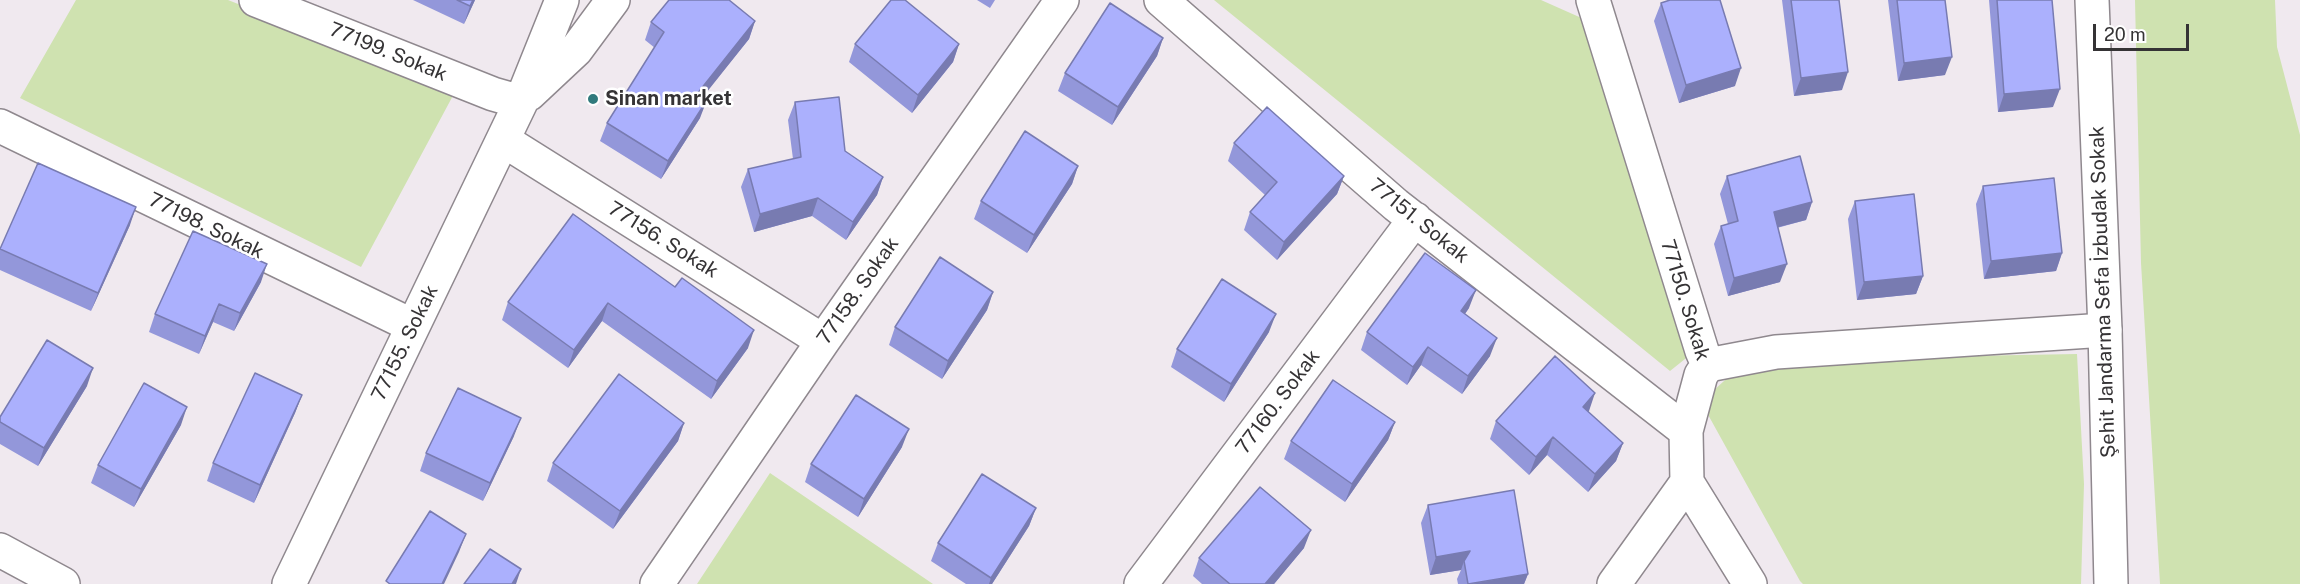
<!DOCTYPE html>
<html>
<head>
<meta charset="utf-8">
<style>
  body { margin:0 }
  #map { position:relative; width:2300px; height:584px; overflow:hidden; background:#f0e9ef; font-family:"Public Sans",sans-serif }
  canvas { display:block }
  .scale { position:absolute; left:2093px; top:24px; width:96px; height:27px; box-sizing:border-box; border:3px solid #353335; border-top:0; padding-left:8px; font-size:18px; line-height:21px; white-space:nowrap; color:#353335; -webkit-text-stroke:4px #fff; paint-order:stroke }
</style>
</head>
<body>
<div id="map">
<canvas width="2300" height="584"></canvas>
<div class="scale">20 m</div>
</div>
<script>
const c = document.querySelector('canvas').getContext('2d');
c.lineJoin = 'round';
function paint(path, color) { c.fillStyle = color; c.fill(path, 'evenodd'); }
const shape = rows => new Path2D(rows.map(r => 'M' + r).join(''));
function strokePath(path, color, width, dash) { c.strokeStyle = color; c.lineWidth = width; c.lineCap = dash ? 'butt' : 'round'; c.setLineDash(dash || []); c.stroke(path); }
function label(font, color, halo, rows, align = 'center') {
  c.font = font + ' "Public Sans",sans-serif'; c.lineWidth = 5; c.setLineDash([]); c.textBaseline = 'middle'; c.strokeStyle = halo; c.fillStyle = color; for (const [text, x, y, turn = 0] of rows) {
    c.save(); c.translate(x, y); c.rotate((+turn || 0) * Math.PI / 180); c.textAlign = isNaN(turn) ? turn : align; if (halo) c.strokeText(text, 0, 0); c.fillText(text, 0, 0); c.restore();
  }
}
paint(shape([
  [76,0,228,0,456,90,361,267,20,98],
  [1214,0,1541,0,1586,20,1695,351,1670,371],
  [2135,0,2275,0,2277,47,2300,135,2300,584,2160,584,2141,263],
  [2077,354,2084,484,2081,584,1803,584,1800,581,1701,402,1747,360],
  [770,473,933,584,697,584]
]), '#cfe2b0');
const minor = shape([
  [256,0,493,94,521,102],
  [1161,0,1396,205,1686,431],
  [1593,0,1702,351,1708,365,1701,375,1686,431,1687,482,1614,584],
  [529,94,576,50,613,0],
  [0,126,413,326],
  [503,140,823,341],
  [1708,365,1776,352,2105,330],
  [1687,482,1750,584],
  [0,550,63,584],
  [289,584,521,102,562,0],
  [657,584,823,341,1062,0],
  [1141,584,1415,219]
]);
const major = shape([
  [2092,0,2105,330,2111,584]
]);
strokePath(minor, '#8f888e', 36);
strokePath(major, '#8f888e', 36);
strokePath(minor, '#fff', 33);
strokePath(major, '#fff', 33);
paint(shape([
  [413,0,475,0,464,24],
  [977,0,995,0,990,8],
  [1782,0,1839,0,1842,90,1794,96],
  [1888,0,1945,0,1945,75,1898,81],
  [1989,0,2052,0,2053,107,1998,112],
  [1661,3,1735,86,1679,103,1654,21],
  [755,21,749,39,702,97,700,118,661,179,600,141,607,123,655,48,645,40,651,22],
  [1163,38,1157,56,1112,125,1058,91,1065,73],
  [855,44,959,44,953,62,912,113,849,62],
  [795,102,845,151,883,177,877,195,846,240,812,216,754,232,741,187,748,169,793,159,788,120],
  [1234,143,1344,176,1337,194,1277,260,1244,230,1250,212,1265,195,1228,161],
  [1078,166,1072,184,1027,253,974,219,981,201],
  [1727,176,1812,202,1806,220,1777,228,1780,282,1728,296,1714,244,1721,226,1728,224,1720,194],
  [1983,186,2062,253,2056,271,1984,279,1976,204],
  [1855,201,1923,276,1916,294,1857,300,1848,219],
  [573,214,748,348,711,399,602,321,568,368,502,320,508,302],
  [130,225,91,311,0,270,0,248],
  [261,282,234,331,213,322,199,354,149,332,155,314],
  [993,292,987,310,942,379,889,345,895,327],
  [1469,308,1465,314,1490,356,1462,394,1421,365,1407,385,1361,350,1367,332],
  [1269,332,1224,402,1171,367,1177,349],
  [87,386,38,466,0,444,0,417],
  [302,395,295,413,254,503,207,481,213,463],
  [1589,411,1588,412,1623,443,1616,461,1588,492,1547,455,1529,475,1490,439,1496,421],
  [1395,422,1388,440,1345,502,1284,459,1291,441],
  [684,423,678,441,613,529,547,481,553,463],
  [181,425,134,507,91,483,98,465],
  [514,436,483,501,420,471,426,453],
  [902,447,858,517,805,482,811,464],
  [1428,505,1528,574,1524,584,1458,584,1457,579,1461,570,1430,575,1421,523],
  [1036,508,1029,526,992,584,966,584,931,561,938,543],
  [1304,548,1274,584,1202,584,1193,576,1199,558]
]), '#9397da');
paint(shape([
  [473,0,475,0,464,24,470,6],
  [755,21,749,39,691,112,697,94],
  [1163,38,1157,56,1112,125,1118,107],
  [959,44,953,62,912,113,918,95],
  [1952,57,1945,75,1898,81,1904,63],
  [1741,68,1735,86,1679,103,1686,85],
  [1848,72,1842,90,1794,96,1801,78],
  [2060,89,2053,107,1998,112,2004,94],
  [707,100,700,118,661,179,668,161],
  [1078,166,1072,184,1027,253,1034,235],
  [1344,176,1337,194,1277,260,1284,242],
  [883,177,877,195,846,240,853,222],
  [818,198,812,216,754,232,760,214],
  [1812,202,1806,220,1767,230,1774,212],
  [136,207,130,225,91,311,98,293],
  [2062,253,2056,271,1984,279,1991,261],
  [267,264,261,282,234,331,240,313],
  [1787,264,1780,282,1728,296,1734,278],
  [1923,276,1916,294,1857,300,1864,282],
  [1476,290,1469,308,1454,329,1461,311],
  [993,292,987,310,942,379,948,361],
  [608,303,602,321,568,368,574,350],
  [219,304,213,322,199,354,205,336],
  [1276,314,1269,332,1224,402,1231,384],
  [754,330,748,348,711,399,717,381],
  [1497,338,1490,356,1462,394,1468,376],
  [1428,347,1421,365,1407,385,1413,367],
  [93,368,87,386,38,466,44,448],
  [1595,393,1589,411,1576,425,1583,407],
  [302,395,295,413,254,503,260,485],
  [187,407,181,425,134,507,141,489],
  [521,418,514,436,483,501,490,483],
  [1395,422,1388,440,1345,502,1352,484],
  [684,423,678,441,613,529,620,511],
  [909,429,902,447,858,517,864,499],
  [1553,437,1547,455,1529,475,1536,457],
  [1623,443,1616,461,1588,492,1595,474],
  [1036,508,1029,526,992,584,989,584,991,578],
  [1311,530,1304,548,1274,584,1265,584],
  [466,534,459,552,444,584,442,584],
  [1470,551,1464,561,1461,570,1430,575,1436,557],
  [521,569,516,584,512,584],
  [1528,574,1524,584,1471,584]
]), '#787bb1');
const building = shape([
  [457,0,473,0,470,6,457,0],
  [669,0,729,0,755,21,697,94,707,100,668,161,607,123,664,32,651,22,669,0],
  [891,0,905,0,959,44,918,95,855,44,891,0],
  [1670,0,1720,0,1741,68,1686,85,1661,3,1670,0],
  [1791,0,1839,0,1848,72,1801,78,1791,0],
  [1897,0,1945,0,1952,57,1904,63,1897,0],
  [1997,0,2052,0,2060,89,2004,94,1997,0],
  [1110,3,1163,38,1118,107,1065,73,1110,3],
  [839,97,845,151,883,177,853,222,818,198,760,214,748,169,801,157,795,102,839,97],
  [1267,107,1344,176,1284,242,1250,212,1277,182,1234,143,1267,107],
  [1025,131,1078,166,1034,235,981,201,1025,131],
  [1800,156,1812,202,1774,212,1787,264,1734,278,1721,226,1738,221,1727,176,1800,156],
  [38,163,136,207,98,293,0,249,38,163],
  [2054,178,2062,253,1991,261,1983,186,2054,178],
  [1914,194,1923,276,1864,282,1855,201,1914,194],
  [573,214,675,287,682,278,754,330,717,381,608,303,574,350,508,302,573,214],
  [193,231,267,264,240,313,219,304,205,336,155,314,193,231],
  [1425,253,1476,290,1461,311,1497,338,1468,376,1428,347,1413,367,1367,332,1425,253],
  [940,257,993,292,948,361,895,327,940,257],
  [1222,279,1276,314,1231,384,1177,349,1222,279],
  [47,340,93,368,44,448,0,422,0,417,47,340],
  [1555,356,1595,393,1583,407,1623,443,1595,474,1553,437,1536,457,1496,421,1555,356],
  [255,373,302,395,260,485,213,463,255,373],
  [619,374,684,423,620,511,553,463,619,374],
  [1333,380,1395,422,1352,484,1291,441,1333,380],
  [144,383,187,407,141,489,98,465,144,383],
  [458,388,521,418,490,483,426,453,458,388],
  [856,395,909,429,864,499,811,464,856,395],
  [982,474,1036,508,991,578,938,543,982,474],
  [1260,487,1311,530,1265,584,1230,584,1199,558,1260,487],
  [1514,490,1528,574,1468,584,1464,561,1470,551,1436,557,1428,505,1514,490],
  [430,511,466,534,442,584,390,584,386,581,430,511],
  [490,549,521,569,512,584,464,584,490,549]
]);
paint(building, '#abb0fd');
strokePath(building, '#787bb1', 1.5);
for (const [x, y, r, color] of [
  [593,99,6,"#317a7d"]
]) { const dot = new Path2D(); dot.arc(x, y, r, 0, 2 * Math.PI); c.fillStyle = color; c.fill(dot); strokePath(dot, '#fff', 2); }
label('20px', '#353335', '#fff', [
  ["77199. Sokak",388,52,22],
  ["77151. Sokak",1419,221,39],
  ["77198. Sokak",206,226,26],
  ["77156. Sokak",663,240,32],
  ["77158. Sokak",858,291,-55],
  ["Şehit Jandarma Sefa İzbudak Sokak",2103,292,-92],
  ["77150. Sokak",1685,300,73],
  ["77155. Sokak",405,343,-64],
  ["77160. Sokak",1278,402,-53]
]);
label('bold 20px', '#353335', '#fff', [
  ["Sinan market",605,99]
], 'left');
</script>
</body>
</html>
